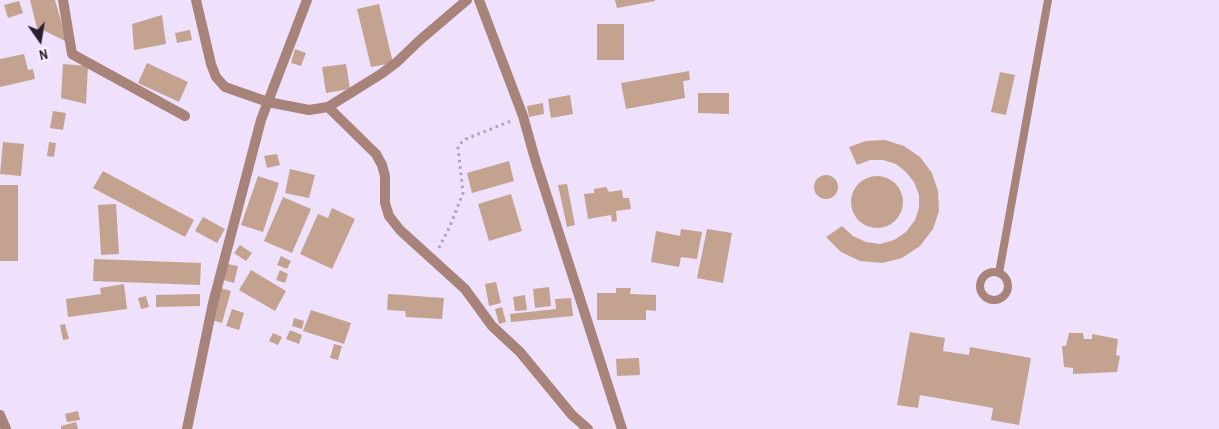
<!DOCTYPE html>
<html>
<head>
<meta charset="utf-8">
<style>
  body { margin:0 }
  #map { position:relative; width:1219px; height:429px; overflow:hidden; background:#efe0fb; font-family:"Archivo Narrow",sans-serif }
  canvas { display:block }
  .north { position:absolute; left:15px; top:15px; width:50px; height:50px; -webkit-text-stroke:4px #f8f1fe; paint-order:stroke; rotate:167deg; font-size:14px; font-weight:700; line-height:20px; text-align:center; color:#28212d }
  .north::after { content:''; display:block; margin:auto; width:18px; height:22px; background:#28212d; clip-path:polygon(50% 0,100% 100%,50% 72%,0 100%) }
</style>
</head>
<body>
<div id="map">
<canvas width="1219" height="429"></canvas>
<div class="north">N</div>
</div>
<script>
const c = document.querySelector('canvas').getContext('2d');
c.lineJoin = 'round';
function paint(path, color) { c.fillStyle = color; c.fill(path, 'evenodd'); }
const shape = rows => new Path2D(rows.map(r => 'M' + r).join(''));
function strokePath(path, color, width, dash) { c.strokeStyle = color; c.lineWidth = width; c.lineCap = dash ? 'butt' : 'round'; c.setLineDash(dash || []); c.stroke(path); }
paint(shape([
  [30,0,55,0,67,42,47,32,37,28],
  [615,0,655,0,655,1,617,8],
  [19,1,23,13,8,18,4,5],
  [379,4,393,63,371,67,357,9],
  [162,15,166,44,134,50,132,24],
  [597,24,624,24,624,60,597,60],
  [190,30,192,40,177,43,175,33],
  [295,49,306,53,301,66,291,63],
  [24,54,28,70,33,69,35,79,0,87,0,59],
  [147,63,188,82,179,102,138,83],
  [63,64,88,66,86,104,61,98],
  [346,64,350,89,326,93,322,67],
  [689,71,690,80,683,81,685,98,626,109,621,83],
  [1000,72,1015,75,1006,115,991,112],
  [698,93,729,93,729,114,698,113],
  [570,95,573,114,551,118,548,99],
  [543,103,544,114,529,117,527,106],
  [53,111,66,113,63,130,50,128],
  [885,140,904,146,920,157,932,173,938,191,939,211,933,229,920,246,902,258,882,263,860,261,841,252,826,237,842,226,853,236,866,242,880,244,894,240,906,232,915,220,919,208,919,195,914,182,906,172,896,164,883,160,870,160,857,165,849,147,866,141],
  [3,142,24,144,21,176,0,174],
  [49,142,56,143,54,157,47,156],
  [277,154,280,165,267,168,264,156],
  [509,161,514,181,472,193,467,173],
  [290,169,315,175,309,198,285,193],
  [103,171,194,220,185,237,93,188],
  '814 187a12 12 0 1 1 24 0a12 12 0 1 1-24 0Z',
  [258,176,279,183,263,232,241,225],
  '851 202a26 26 0 1 1 52 0a26 26 0 1 1-52 0Z',
  [567,184,575,225,567,227,558,185],
  [0,185,18,185,18,261,0,261],
  [606,187,609,192,622,190,623,198,629,198,631,209,616,211,617,221,612,222,611,215,588,219,584,194,594,193,594,189],
  [511,194,522,231,489,241,478,204],
  [283,197,311,209,292,253,264,241],
  [116,204,119,254,101,255,98,205],
  [332,208,355,219,332,269,300,254,318,214,328,218],
  [203,217,225,229,217,243,195,231],
  [681,229,702,232,697,259,681,257,679,267,651,262,656,231,680,236],
  [707,229,732,233,723,283,697,278],
  [240,245,252,253,246,261,234,253],
  [281,256,291,261,287,269,277,265],
  [94,259,201,263,200,285,93,281],
  [227,264,238,266,234,283,223,280],
  [251,270,286,291,275,311,239,290],
  [280,270,288,274,285,283,276,280],
  [496,282,501,303,489,306,485,284],
  [124,284,127,309,68,317,66,299,101,294,100,288],
  [549,287,551,306,535,308,533,289],
  [221,288,231,291,222,323,212,320],
  [616,288,631,288,630,294,656,295,656,311,646,310,646,320,597,320,597,293,616,293],
  [200,294,200,306,156,307,156,295],
  [388,294,444,298,442,319,406,317,405,311,387,310],
  [525,295,527,310,515,311,513,297],
  [146,296,149,307,141,309,138,298],
  [571,298,573,316,511,322,510,314,556,309,555,299],
  [502,307,506,322,499,324,495,309],
  [232,309,244,313,239,330,226,326],
  [311,310,351,323,344,344,303,331],
  [294,318,304,321,302,329,292,326],
  [65,324,69,339,63,340,60,325],
  [290,330,302,335,299,344,286,339],
  [910,332,945,338,943,351,969,355,970,347,1031,358,1019,425,991,420,993,408,920,395,918,408,897,405],
  [273,333,282,337,278,345,269,341],
  [1069,333,1083,333,1084,339,1092,339,1092,334,1118,339,1116,355,1120,356,1117,372,1073,374,1073,368,1064,367,1062,346,1066,346],
  [334,344,342,346,338,360,330,358],
  [639,358,640,375,617,376,616,359],
  [78,411,80,420,67,422,65,414],
  [76,422,78,429,61,429,61,426]
]), '#c3a390');
strokePath(shape([
  [439,248,450,226,463,193,458,148,461,143,466,139,511,121]
]), '#aea2b8', 3, [2.5, 4]);
strokePath(shape([
  '980 286a14 14 0 1 1 28 0a14 14 0 1 1-28 0Z',
  [999,273,1048,0]
]), '#a88379', 8);
strokePath(shape([
  [63,0,72,54,185,116],
  [196,0,211,64,216,77,225,87,268,102,309,110,328,107,381,74,397,62,420,40,467,0],
  [479,0,523,116,535,159,622,429],
  [328,107,376,154,382,165,385,176,385,203,389,216,400,230,465,289,492,326,520,352,572,415,588,429],
  [0,415,6,429],
  [187,429,213,303,261,120,307,0]
]), '#a88379', 10);
</script>
</body>
</html>
